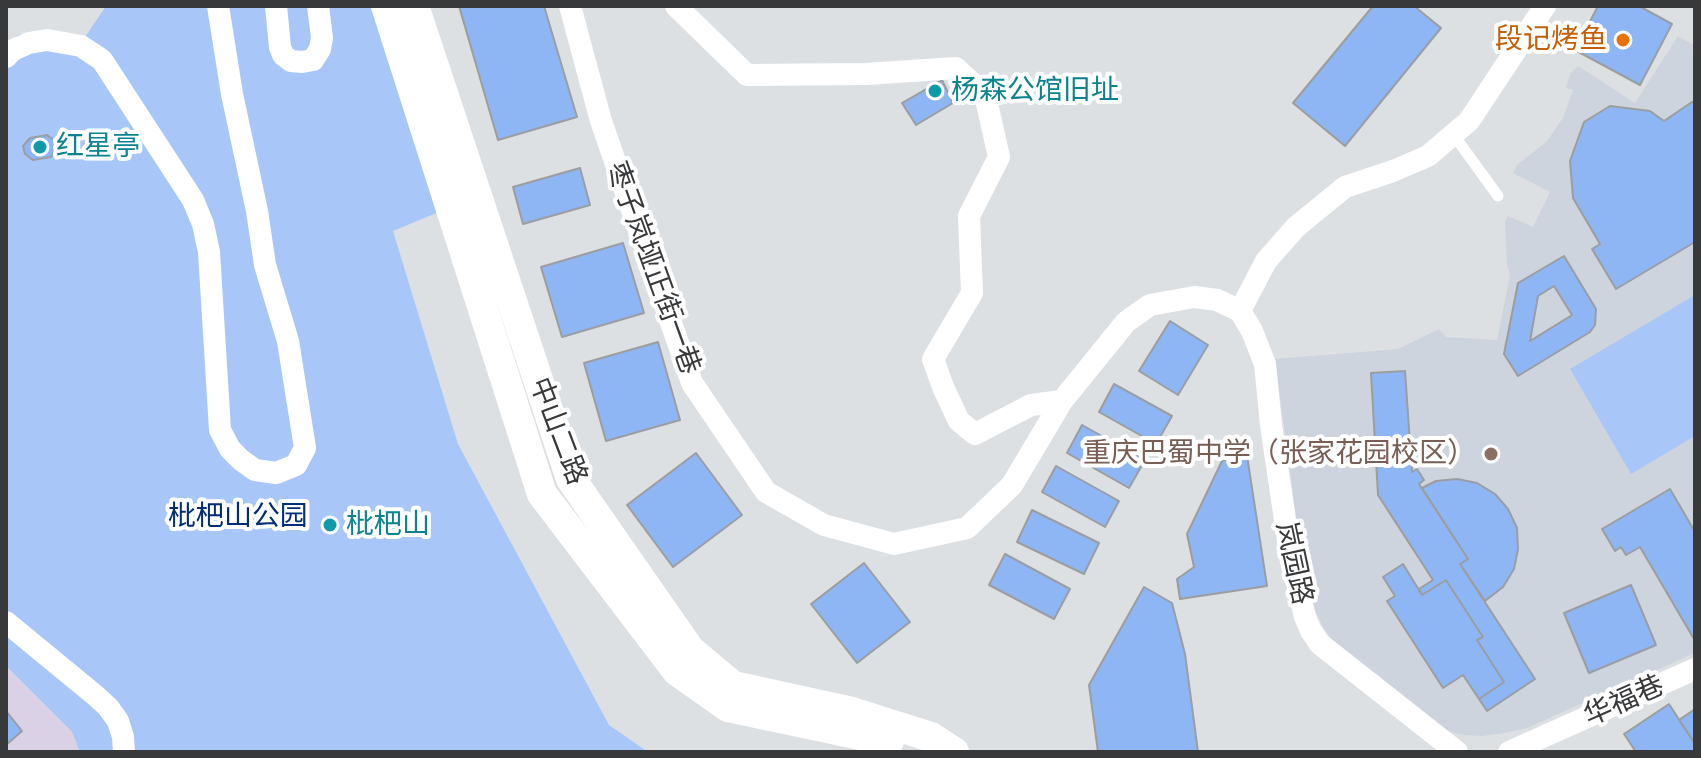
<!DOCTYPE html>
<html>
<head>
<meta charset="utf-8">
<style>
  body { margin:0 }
  #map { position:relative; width:1701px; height:758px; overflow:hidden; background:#dde0e3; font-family:Raleway,sans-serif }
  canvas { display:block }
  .frame { position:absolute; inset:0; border:8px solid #38393b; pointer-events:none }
</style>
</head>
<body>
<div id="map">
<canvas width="1701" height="758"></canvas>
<div class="frame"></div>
</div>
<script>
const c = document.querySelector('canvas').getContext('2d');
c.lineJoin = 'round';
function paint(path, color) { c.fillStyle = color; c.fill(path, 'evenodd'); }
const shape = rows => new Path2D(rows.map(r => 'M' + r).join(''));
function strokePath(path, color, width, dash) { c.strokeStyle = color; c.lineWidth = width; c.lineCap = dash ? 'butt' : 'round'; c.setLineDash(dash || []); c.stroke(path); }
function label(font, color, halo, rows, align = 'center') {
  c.font = font + ' Raleway,"Noto Sans SC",sans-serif'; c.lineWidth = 8; c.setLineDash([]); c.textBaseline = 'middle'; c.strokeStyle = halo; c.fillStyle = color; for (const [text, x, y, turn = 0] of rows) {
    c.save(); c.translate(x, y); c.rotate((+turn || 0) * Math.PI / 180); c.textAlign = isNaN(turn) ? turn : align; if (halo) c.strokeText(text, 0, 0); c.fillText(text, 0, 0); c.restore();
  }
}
paint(shape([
  [6,666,72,732,80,752,6,752]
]), '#dad1e6');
paint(shape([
  [1678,36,1694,45,1692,51,1695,54,1695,653,1527,728,1505,733,1482,736,1465,735,1448,732,1336,646,1323,627,1314,608,1300,548,1275,359,1398,349,1439,329,1446,337,1497,340,1510,275,1507,265,1505,221,1508,216,1533,227,1550,192,1513,173,1517,165,1546,142,1563,118,1573,90,1566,88,1570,74,1578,66,1635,103]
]), '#cdd4de');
paint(shape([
  [106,6,374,6,439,212,393,231,458,444,609,725,648,752,80,752,72,732,6,666,6,45,18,35,43,30,85,37],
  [1695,295,1695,436,1631,474,1570,369]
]), '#a8c7f8');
const building = shape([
  [459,6,544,6,577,117,498,140,459,6],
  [1373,6,1414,6,1441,28,1345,146,1293,103,1373,6],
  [1598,6,1639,6,1672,24,1640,85,1575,50,1598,6],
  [942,80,953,103,916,125,902,103,942,80],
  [1692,102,1695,103,1695,242,1616,289,1592,249,1600,244,1573,198,1570,161,1584,122,1610,106,1650,111,1664,121,1692,102],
  [47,135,56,141,57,149,51,157,33,160,25,154,23,146,30,138,47,135],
  [580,168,590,205,523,224,513,187,580,168],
  [623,243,644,313,562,337,541,267,623,243],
  [1564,256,1596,309,1595,325,1590,332,1518,376,1504,354,1518,283,1564,256],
  [1554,286,1572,315,1530,341,1538,296,1554,286],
  [1170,321,1208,345,1178,395,1139,371,1170,321],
  [658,342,680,420,606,441,584,363,658,342],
  [1405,371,1412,472,1417,469,1424,480,1419,484,1468,559,1460,564,1535,679,1487,711,1479,699,1504,682,1477,640,1483,637,1446,580,1422,595,1419,589,1433,580,1378,495,1371,373,1405,371],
  [1114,384,1172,416,1156,444,1099,412,1114,384],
  [1082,425,1145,460,1129,488,1067,453,1082,425],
  [1246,449,1267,586,1180,599,1177,579,1194,567,1187,534,1222,461,1246,449],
  [696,453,742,515,673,567,627,505,696,453],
  [1056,466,1119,501,1105,527,1042,492,1056,466],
  [1457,479,1477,483,1495,494,1508,509,1517,528,1518,549,1514,569,1503,587,1485,601,1460,564,1468,559,1422,488,1436,481,1457,479],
  [1670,489,1695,532,1694,639,1640,547,1626,555,1621,547,1615,551,1602,529,1670,489],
  [1032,510,1099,543,1084,574,1017,542,1032,510],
  [1005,554,1070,589,1054,619,989,585,1005,554],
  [864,563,910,622,857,663,811,604,864,563],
  [1403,564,1422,595,1446,580,1483,637,1477,640,1504,682,1479,699,1463,675,1443,688,1387,601,1395,596,1383,577,1403,564],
  [1631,585,1656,645,1589,673,1564,613,1631,585],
  [1144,587,1172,603,1185,654,1198,752,1098,752,1089,685,1144,587],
  [1669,704,1695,744,1695,752,1636,752,1624,734,1669,704],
  [1695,709,1695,744,1679,720,1695,709],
  [6,711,22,731,6,745,6,711]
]);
paint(building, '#8eb6f4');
strokePath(building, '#9b9da1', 2);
strokePath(shape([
  [1453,134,1498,196]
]), '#fff', 11);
strokePath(shape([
  [276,6,280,47,283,55,291,61,302,62,313,60,320,49,322,38,318,6],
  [570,6,601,121,692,383,766,492,824,525,894,544,967,528,1012,485,1062,401,1126,322,1150,305,1194,297,1217,300,1240,311],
  [676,6,747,75,866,74,956,68,985,95,999,157,969,216,972,293,933,359,943,387,959,421,975,434,1031,405,1062,401],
  [6,57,13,50,29,43,47,40,81,46,102,60,193,200,203,224,209,252,220,430,230,449,241,460,255,470,276,473,296,465,305,448,288,341,265,265,257,211,232,94,218,6],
  [1240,311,1252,331,1265,364,1271,425,1289,547,1305,617,1311,631,1320,644,1457,752],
  [1240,311,1266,261,1296,227,1345,187,1393,171,1428,156,1469,121,1545,6],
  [6,622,96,696,108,707,118,721,123,737,124,752],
  [1509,752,1695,669]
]), '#fff', 22);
strokePath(shape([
  [386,6,542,494,677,671,728,707,889,741],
  [414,6,571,479,690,650,733,686,852,712,931,737,954,752]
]), '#fff', 30);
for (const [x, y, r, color] of [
  [1623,40,8,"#e8710a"],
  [935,91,8,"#0f9aa8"],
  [40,147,8,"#0f9aa8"],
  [1491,454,8,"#8d6e63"],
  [330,525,8,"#0f9aa8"]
]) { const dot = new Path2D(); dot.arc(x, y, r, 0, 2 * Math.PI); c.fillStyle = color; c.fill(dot); strokePath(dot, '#fff', 3); }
label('28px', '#c56008', '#fff', [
  ["段记烤鱼",1607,40]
], 'right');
label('28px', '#0d838f', '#fff', [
  ["杨森公馆旧址",951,91],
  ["红星亭",56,147],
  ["枇杷山",346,525]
], 'left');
label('28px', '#38393b', '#fff', [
  ["枣子岚垭正街一巷",653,268,70],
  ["中山二路",558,431,69],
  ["岚园路",1294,563,78],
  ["华福巷",1624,701,-24]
]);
label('28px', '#785e54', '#fff', [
  ["重庆巴蜀中学（张家花园校区）",1475,454]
], 'right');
label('28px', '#002d73', '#fff', [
  ["枇杷山公园",238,517]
]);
</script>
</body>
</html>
